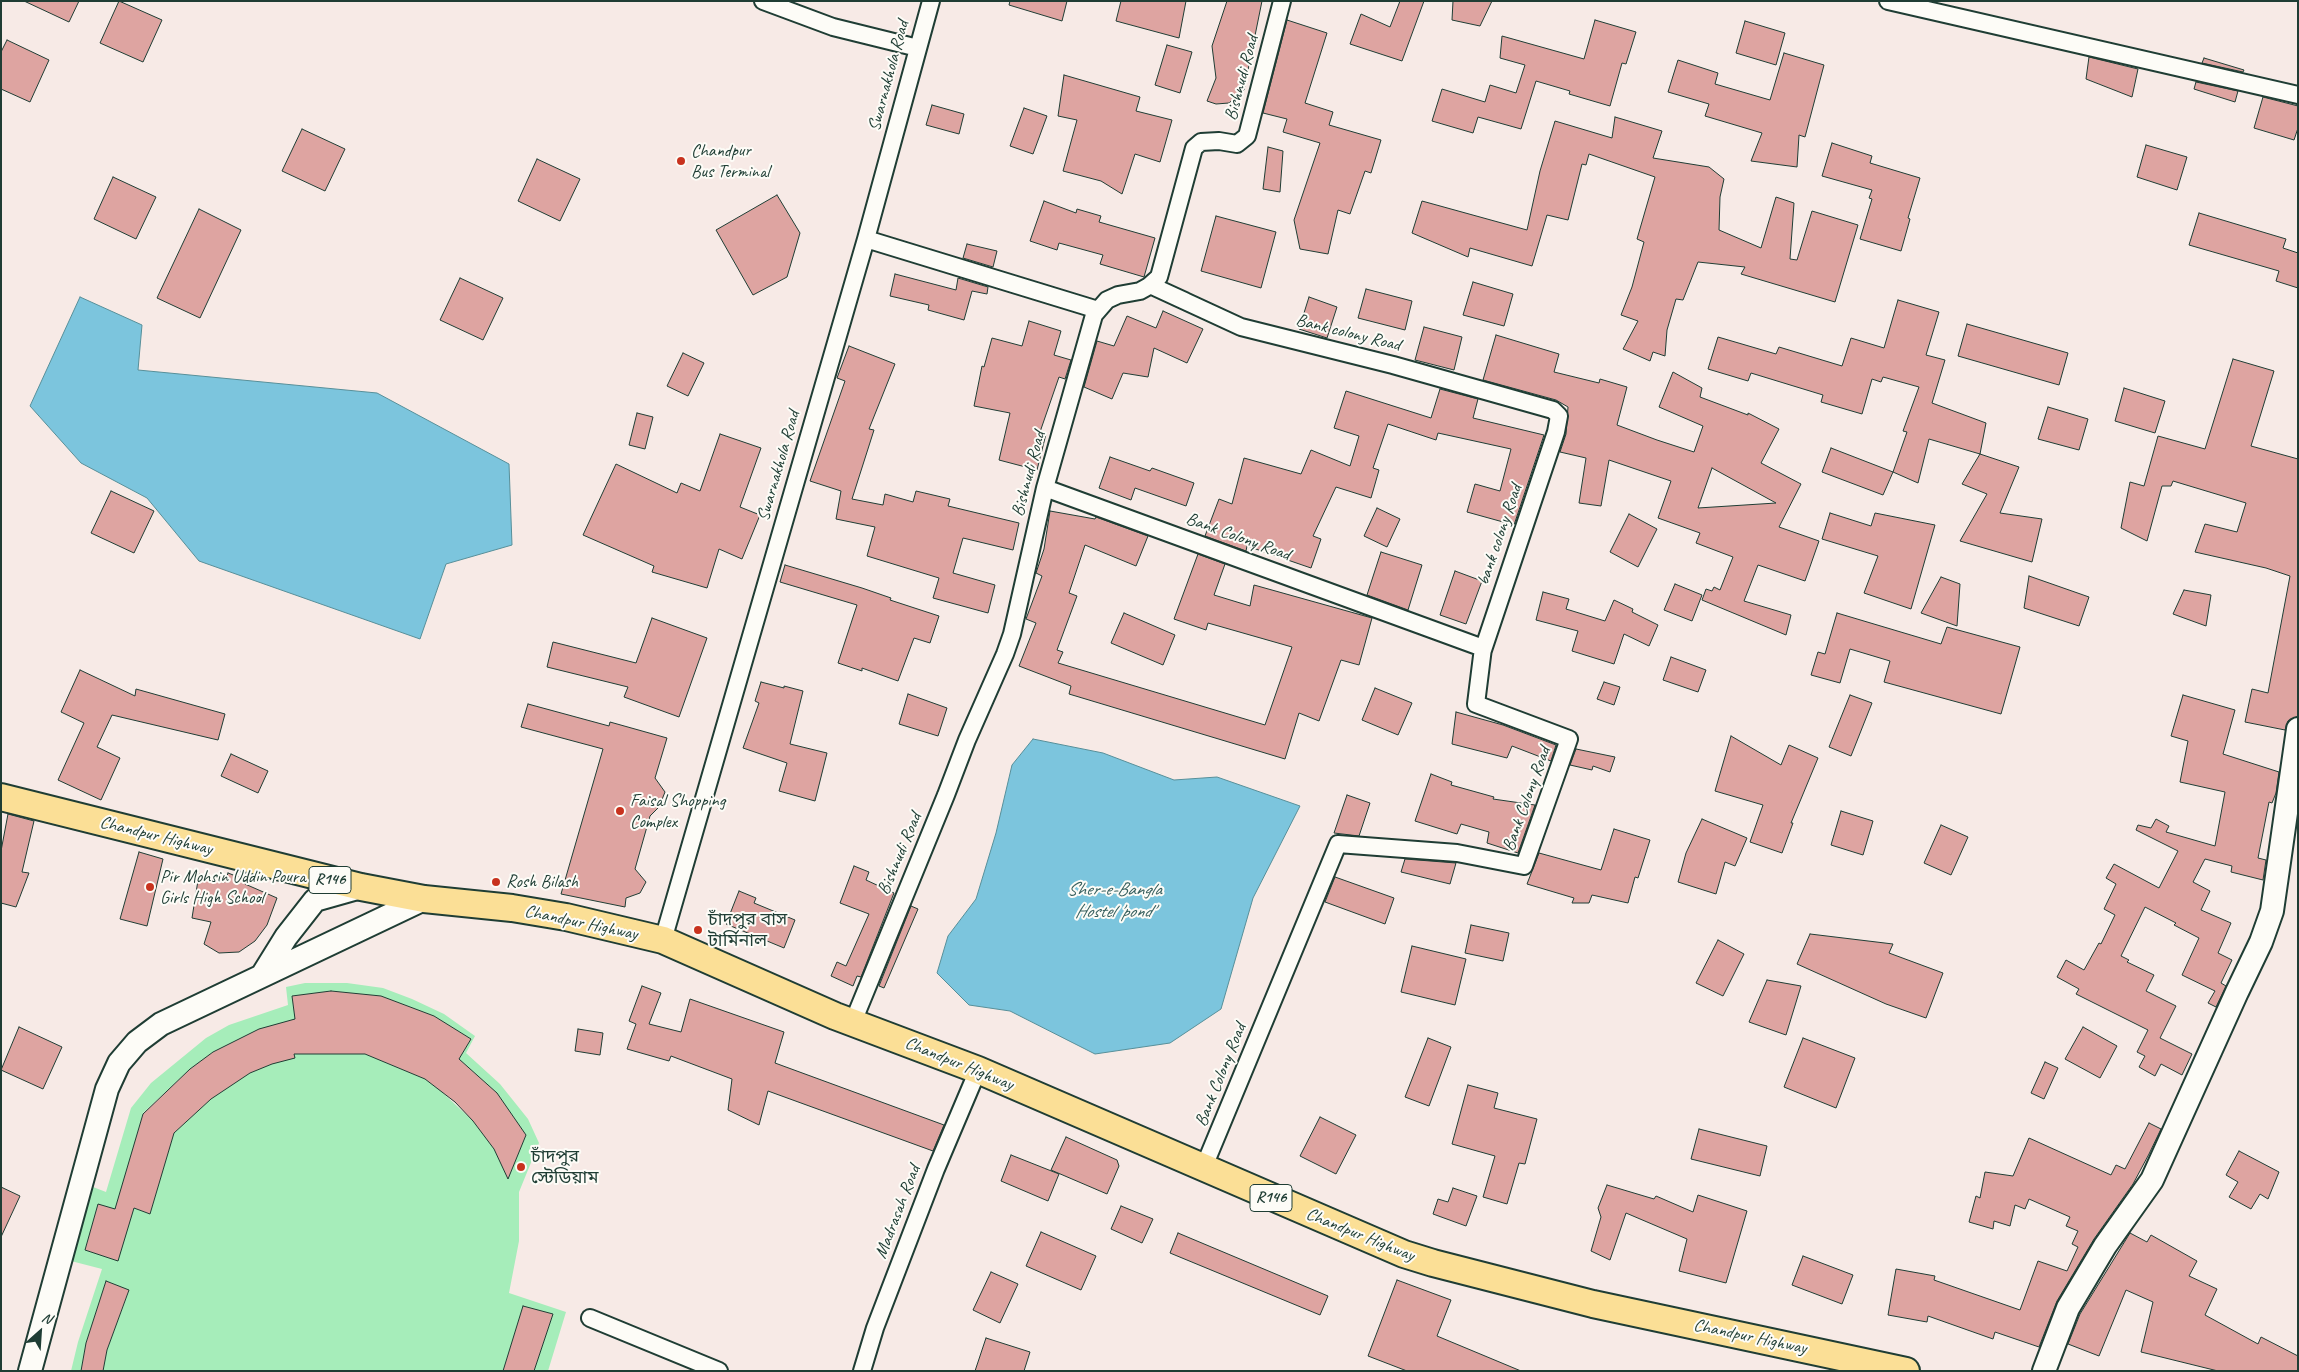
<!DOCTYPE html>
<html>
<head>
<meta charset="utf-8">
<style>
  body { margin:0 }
  #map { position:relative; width:2299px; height:1372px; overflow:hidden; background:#f7eae6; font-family:Caveat,sans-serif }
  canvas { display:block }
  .frame { position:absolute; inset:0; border:2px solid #1f3d34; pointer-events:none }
  .north { position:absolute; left:15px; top:1307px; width:50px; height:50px; -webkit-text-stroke:4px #fdfcf7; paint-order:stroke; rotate:26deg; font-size:14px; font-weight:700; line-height:20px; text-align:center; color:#1f3d34 }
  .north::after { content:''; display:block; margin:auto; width:18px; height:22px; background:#1f3d34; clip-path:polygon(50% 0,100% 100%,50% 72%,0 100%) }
</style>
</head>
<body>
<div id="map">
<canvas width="2299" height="1372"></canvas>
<div class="frame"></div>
<div class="north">N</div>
</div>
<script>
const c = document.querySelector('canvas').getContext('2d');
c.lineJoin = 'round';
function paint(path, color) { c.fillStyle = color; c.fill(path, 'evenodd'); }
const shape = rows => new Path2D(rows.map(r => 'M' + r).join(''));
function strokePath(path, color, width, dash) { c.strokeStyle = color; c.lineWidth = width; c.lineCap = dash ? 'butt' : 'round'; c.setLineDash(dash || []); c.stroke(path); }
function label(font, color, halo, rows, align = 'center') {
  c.font = font + ' Caveat,"Noto Sans Bengali",sans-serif'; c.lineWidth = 4; c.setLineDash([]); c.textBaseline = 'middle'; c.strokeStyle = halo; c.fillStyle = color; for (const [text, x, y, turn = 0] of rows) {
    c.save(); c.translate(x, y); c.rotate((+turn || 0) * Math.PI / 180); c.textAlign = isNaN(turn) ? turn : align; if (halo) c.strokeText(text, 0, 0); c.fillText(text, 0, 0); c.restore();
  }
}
paint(shape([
  [305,983,347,983,383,988,412,999,444,1014,475,1036,466,1053,500,1084,528,1119,539,1143,519,1192,519,1241,509,1293,566,1312,548,1371,534,1371,553,1314,523,1307,503,1371,103,1371,107,1350,129,1291,106,1281,86,1343,81,1371,71,1371,78,1342,102,1269,71,1261,93,1187,106,1192,131,1108,151,1083,206,1038,229,1025,288,1005,286,987],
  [331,991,381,996,434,1016,471,1039,440,1090,425,1079,365,1054,301,1053,292,996],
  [259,1029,272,1064,250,1073,211,1099,174,1133,150,1214,118,1202,143,1113,190,1069,213,1052],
  [462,1062,497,1093,526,1135,508,1178,494,1149,473,1121,443,1093],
  [98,1205,118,1260,85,1250]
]), '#a6edba');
const water = shape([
  [80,297,142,325,138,370,377,393,509,464,512,545,446,564,420,639,199,561,147,498,81,463,30,406,80,297],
  [1033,739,1103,753,1174,780,1217,777,1300,806,1253,898,1221,1009,1170,1043,1095,1054,1010,1011,969,1005,937,973,948,936,976,899,996,833,1012,765,1033,739]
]);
paint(water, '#7cc5dd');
strokePath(water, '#578f99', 1);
const building = shape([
  [24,1,79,1,69,22,24,1],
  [119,1,162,20,143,62,100,43,119,1],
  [1010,1,1067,1,1062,21,1009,5,1010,1],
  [1121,1,1186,1,1179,38,1116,21,1121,1],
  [1227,1,1262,1,1244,90,1229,103,1216,104,1207,101,1216,78,1212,46,1227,1],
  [1400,1,1424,1,1402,61,1350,44,1361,14,1390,27,1400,1],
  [1453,1,1492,1,1480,26,1452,20,1453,1],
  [1287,20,1327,33,1305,103,1333,112,1329,125,1381,140,1371,173,1365,171,1350,214,1338,210,1328,254,1300,249,1294,220,1320,143,1283,132,1287,119,1263,113,1287,20],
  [1595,20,1636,32,1626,64,1622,63,1610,106,1569,94,1570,91,1536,81,1521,129,1478,117,1473,133,1432,121,1442,89,1485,102,1490,85,1516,93,1525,65,1500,58,1502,36,1584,59,1595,20],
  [1745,21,1785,33,1776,65,1736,53,1745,21],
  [7,40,49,60,30,102,1,89,1,52,7,40],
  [1167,45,1192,52,1180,93,1155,85,1167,45],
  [1784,53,1824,65,1805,137,1799,135,1797,167,1751,161,1762,133,1705,116,1709,104,1668,92,1678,60,1718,73,1715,84,1770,100,1784,53],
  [2089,57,2138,69,2132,97,2086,79,2089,57],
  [2204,58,2244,70,2243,72,2202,63,2204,58],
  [1064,75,1140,97,1136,111,1172,120,1160,162,1135,154,1122,194,1101,181,1063,171,1077,120,1058,116,1064,75],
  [2196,82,2238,91,2235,102,2194,89,2196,82],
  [2263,97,2298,106,2298,128,2294,140,2254,128,2263,97],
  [932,105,964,114,959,134,926,125,932,105],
  [1024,108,1047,116,1033,154,1010,146,1024,108],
  [1615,117,1662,131,1653,158,1709,167,1724,179,1720,197,1719,230,1761,248,1776,197,1794,203,1790,259,1797,260,1812,211,1858,225,1835,302,1741,274,1745,267,1698,262,1683,300,1676,299,1667,330,1665,356,1653,352,1650,361,1623,349,1638,321,1621,315,1632,287,1644,242,1637,239,1655,177,1589,154,1586,165,1582,164,1568,220,1547,215,1532,266,1470,248,1468,257,1412,233,1422,201,1527,230,1540,171,1555,121,1612,138,1615,117],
  [302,129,345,149,325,191,282,171,302,129],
  [1832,143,1872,156,1870,163,1920,178,1908,218,1910,219,1901,251,1860,239,1872,199,1869,198,1872,190,1822,176,1832,143],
  [2146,145,2187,157,2177,190,2137,177,2146,145],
  [1268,147,1283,151,1280,192,1263,189,1268,147],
  [537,159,580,179,560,221,518,201,537,159],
  [113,177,156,197,136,239,94,219,113,177],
  [777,195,800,233,787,277,753,295,716,230,777,195],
  [1044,201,1076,213,1077,209,1101,216,1099,222,1155,238,1144,277,1100,264,1103,255,1059,243,1057,250,1030,241,1044,201],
  [199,209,241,230,200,318,157,298,199,209],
  [2199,213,2286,239,2283,248,2298,253,2298,288,2276,281,2279,271,2189,245,2199,213],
  [1216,216,1276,232,1261,288,1201,271,1216,216],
  [967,244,997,251,993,267,963,258,967,244],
  [895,274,956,290,958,278,988,287,987,294,972,291,964,320,928,310,929,305,890,296,895,274],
  [460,278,503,298,483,340,440,320,460,278],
  [1473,282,1513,294,1504,326,1463,315,1473,282],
  [1366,289,1412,301,1405,330,1358,318,1366,289],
  [1309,297,1337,307,1327,338,1299,329,1309,297],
  [1898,300,1939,312,1926,355,1945,360,1932,403,1986,423,1980,454,1929,439,1918,483,1893,472,1907,432,1903,431,1919,387,1883,377,1881,382,1872,379,1862,414,1821,402,1823,395,1751,373,1748,381,1708,369,1718,337,1776,354,1779,347,1842,366,1851,338,1884,348,1898,300],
  [1163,311,1203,329,1187,363,1154,348,1148,377,1123,373,1112,399,1084,387,1097,341,1114,346,1127,316,1156,328,1163,311],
  [1029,321,1061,331,1054,355,1071,360,1065,379,1059,377,1040,432,1046,434,1037,470,999,460,1010,413,974,406,982,366,984,367,992,338,1022,346,1029,321],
  [1967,324,2068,353,2059,385,1958,356,1967,324],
  [1424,327,1462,337,1454,370,1415,360,1424,327],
  [1496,335,1559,354,1554,372,1599,383,1600,379,1627,387,1617,425,1657,440,1694,452,1703,426,1659,407,1673,372,1702,388,1700,397,1748,415,1748,413,1779,429,1761,463,1801,484,1779,527,1819,541,1805,581,1758,565,1744,601,1791,615,1786,635,1702,600,1706,589,1712,591,1714,587,1720,590,1733,557,1696,543,1700,533,1658,518,1671,481,1609,460,1601,506,1579,503,1586,458,1560,452,1566,434,1568,407,1556,400,1483,380,1496,335],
  [1712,468,1776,503,1698,508,1712,468],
  [849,346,895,364,869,429,874,430,852,499,883,505,885,494,913,502,916,491,950,499,948,506,1019,523,1013,550,963,538,953,573,995,585,988,613,933,598,939,578,867,556,875,527,836,519,841,491,810,481,845,381,837,378,849,346],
  [683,353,704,363,688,396,667,386,683,353],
  [2233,359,2274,371,2251,446,2298,459,2298,716,2288,721,2285,730,2245,722,2252,689,2268,693,2290,576,2266,568,2195,552,2205,524,2237,532,2246,503,2173,481,2171,486,2162,486,2147,541,2121,528,2130,482,2144,486,2158,436,2205,449,2233,359],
  [2124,388,2165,401,2155,433,2115,421,2124,388],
  [1440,389,1478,399,1473,418,1544,435,1514,525,1467,512,1475,484,1500,491,1511,449,1438,433,1436,440,1388,424,1373,468,1379,470,1371,498,1336,487,1313,536,1321,539,1311,568,1247,546,1246,551,1205,536,1219,499,1232,504,1244,458,1301,474,1311,450,1350,466,1359,436,1334,428,1346,391,1431,418,1440,389],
  [2048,407,2088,419,2079,450,2038,439,2048,407],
  [637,413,653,417,645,449,629,445,637,413],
  [720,434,761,448,740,507,760,515,742,559,719,549,707,588,652,572,654,566,583,535,616,464,677,493,681,483,700,491,720,434],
  [1831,448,1893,472,1883,495,1822,472,1831,448],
  [1980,454,2019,467,2000,513,2042,519,2032,562,1960,541,1987,494,1962,484,1980,454],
  [1110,457,1150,471,1152,468,1194,483,1186,506,1135,488,1131,500,1099,488,1110,457],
  [111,491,154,511,134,553,91,533,111,491],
  [1377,508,1400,519,1387,547,1364,536,1377,508],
  [1050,511,1095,519,1096,517,1148,536,1136,566,1085,545,1069,593,1077,596,1057,650,1063,652,1058,663,1265,725,1292,647,1208,623,1206,630,1174,619,1198,554,1225,564,1214,595,1250,606,1254,585,1372,618,1359,665,1341,660,1319,721,1299,713,1285,759,1069,694,1071,686,1019,666,1036,623,1026,619,1042,576,1036,573,1044,549,1050,511],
  [1830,513,1871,526,1875,513,1935,525,1911,609,1864,593,1878,556,1822,539,1830,513],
  [1629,514,1657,529,1638,567,1610,552,1629,514],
  [1381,552,1422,565,1408,610,1367,595,1381,552],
  [785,565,862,588,891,598,890,600,939,616,930,643,914,638,898,681,862,668,862,671,838,663,857,605,780,582,785,565],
  [1455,571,1482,581,1466,624,1440,615,1455,571],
  [2029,576,2089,597,2079,626,2024,608,2029,576],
  [1941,577,1960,584,1957,626,1921,613,1941,577],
  [1675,584,1702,595,1692,621,1664,610,1675,584],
  [2184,590,2211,595,2206,626,2173,614,2184,590],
  [1543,592,1569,599,1566,609,1605,621,1614,600,1633,609,1632,612,1658,625,1649,646,1624,634,1614,664,1572,651,1578,631,1536,620,1543,592],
  [1124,613,1175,635,1163,665,1111,643,1124,613],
  [1837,613,1941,644,1947,627,2020,647,2001,714,1884,682,1890,661,1850,649,1840,683,1811,675,1818,652,1825,654,1837,613],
  [652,618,707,638,679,717,624,697,628,687,547,667,553,642,636,663,652,618],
  [1671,657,1706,670,1698,692,1663,680,1671,657],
  [80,670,135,696,136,689,225,714,218,740,112,715,97,747,120,758,101,800,58,780,84,723,61,712,80,670],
  [761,682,784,688,784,686,803,691,790,744,827,753,815,801,779,791,787,763,743,748,759,703,755,701,761,682],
  [1604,682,1620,687,1614,705,1597,699,1604,682],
  [1375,688,1412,703,1398,735,1362,720,1375,688],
  [908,694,947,708,938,736,899,724,908,694],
  [1850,695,1872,703,1851,756,1829,747,1850,695],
  [2183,695,2235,710,2223,754,2279,772,2276,793,2272,803,2269,802,2258,858,2266,860,2263,880,2231,872,2232,866,2205,859,2193,882,2210,891,2201,910,2231,923,2218,953,2232,960,2221,983,2226,986,2216,1007,2208,1003,2215,991,2182,975,2199,938,2174,925,2176,923,2145,907,2121,956,2129,960,2127,962,2154,975,2146,991,2176,1006,2160,1038,2192,1054,2182,1075,2161,1064,2155,1076,2139,1067,2145,1056,2137,1052,2148,1030,2076,994,2079,989,2057,977,2066,960,2084,970,2099,943,2101,944,2115,915,2104,909,2116,884,2106,878,2114,864,2159,888,2178,851,2136,830,2138,825,2151,828,2156,819,2169,826,2166,832,2215,846,2225,792,2180,782,2188,741,2171,736,2183,695],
  [528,704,609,726,610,722,667,738,655,778,665,792,659,807,650,816,635,869,646,882,640,893,626,898,625,907,561,894,603,749,521,727,528,704],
  [1456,712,1503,725,1556,745,1551,761,1512,746,1507,758,1452,744,1456,712],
  [1731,736,1781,765,1789,745,1818,758,1791,823,1793,823,1782,853,1750,842,1763,805,1715,791,1731,736],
  [1576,749,1615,757,1610,772,1593,766,1592,770,1570,765,1576,749],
  [231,754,268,771,258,793,221,776,231,754],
  [1431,774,1452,782,1451,785,1494,797,1493,799,1535,805,1518,853,1487,843,1489,832,1461,824,1457,834,1415,821,1431,774],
  [1347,795,1370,803,1359,836,1334,833,1347,795],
  [1841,811,1873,821,1863,855,1831,845,1841,811],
  [8,814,34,821,22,872,29,873,16,907,1,903,1,851,8,814],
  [1702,819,1747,838,1735,866,1725,862,1716,894,1678,882,1686,853,1702,819],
  [1941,825,1968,837,1951,875,1924,863,1941,825],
  [1614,829,1650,840,1638,878,1635,877,1628,903,1592,895,1589,903,1572,903,1574,898,1527,884,1539,853,1601,870,1614,829],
  [139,852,163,859,147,926,120,919,139,852],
  [1405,859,1456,863,1450,884,1401,872,1405,859],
  [854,866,869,872,866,880,894,893,861,977,857,976,853,986,831,976,837,962,846,966,869,914,840,903,854,866],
  [228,873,246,880,245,884,277,898,267,925,255,941,239,952,219,953,204,944,211,922,192,918,199,874,225,882,228,873],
  [1335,877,1394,898,1385,924,1325,902,1335,877],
  [739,891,756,898,754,903,795,920,784,948,726,924,739,891],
  [911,906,918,909,884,988,879,986,911,906],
  [1471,925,1509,933,1503,961,1465,953,1471,925],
  [1810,934,1893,944,1889,953,1943,973,1926,1018,1886,1004,1797,964,1810,934],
  [1718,940,1744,954,1723,996,1696,983,1718,940],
  [1412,946,1466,959,1455,1005,1401,992,1412,946],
  [1767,980,1801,986,1786,1035,1749,1022,1767,980],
  [642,986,661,993,649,1024,681,1032,690,999,784,1032,775,1063,944,1125,933,1151,768,1091,759,1125,728,1110,732,1079,671,1056,669,1061,627,1049,636,1024,629,1021,642,986],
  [331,991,381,996,434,1016,471,1039,459,1059,497,1093,526,1135,508,1179,494,1149,473,1121,455,1102,425,1079,365,1054,294,1054,295,1058,272,1064,250,1073,211,1099,174,1133,150,1214,134,1208,118,1261,85,1250,98,1204,115,1209,143,1114,190,1069,213,1052,259,1029,295,1019,292,996,331,991],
  [19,1027,62,1047,43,1089,1,1070,19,1027],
  [2083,1027,2117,1046,2100,1078,2065,1059,2083,1027],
  [578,1029,603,1033,600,1055,575,1051,578,1029],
  [1428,1038,1451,1047,1429,1106,1405,1097,1428,1038],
  [1803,1038,1855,1058,1836,1108,1784,1087,1803,1038],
  [2045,1062,2058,1068,2044,1099,2031,1093,2045,1062],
  [1468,1085,1498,1093,1494,1108,1537,1119,1525,1164,1519,1163,1507,1204,1483,1197,1495,1156,1452,1144,1468,1085],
  [1320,1117,1356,1135,1336,1174,1300,1156,1320,1117],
  [2149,1123,2161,1129,2149,1154,2133,1184,2094,1239,2057,1301,2039,1347,1995,1332,1993,1339,1928,1316,1927,1322,1888,1315,1896,1269,1935,1276,1934,1280,2020,1310,2038,1261,2067,1271,2078,1247,2072,1244,2078,1231,2066,1226,2070,1217,2029,1199,2025,1209,2015,1205,2010,1226,1994,1221,1993,1229,1969,1222,1976,1196,1980,1198,1985,1172,2013,1176,2029,1138,2111,1175,2116,1165,2125,1169,2149,1123],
  [1699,1129,1767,1146,1760,1176,1691,1159,1699,1129],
  [1066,1137,1117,1160,1119,1166,1107,1194,1051,1170,1066,1137],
  [2239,1151,2279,1172,2268,1199,2260,1194,2251,1209,2229,1197,2238,1182,2226,1175,2239,1151],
  [1011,1155,1059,1174,1048,1201,1001,1181,1011,1155],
  [1607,1185,1654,1199,1656,1196,1693,1212,1698,1195,1747,1211,1726,1283,1679,1271,1687,1239,1626,1213,1610,1260,1591,1251,1601,1217,1598,1208,1607,1185],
  [1,1187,20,1196,1,1237,1,1187],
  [1453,1188,1477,1196,1466,1226,1433,1214,1438,1199,1448,1202,1453,1188],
  [1121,1206,1153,1219,1142,1243,1111,1229,1121,1206],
  [1041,1232,1096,1256,1081,1290,1026,1266,1041,1232],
  [1178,1233,1328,1296,1320,1315,1170,1253,1178,1233],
  [2130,1233,2147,1242,2151,1235,2197,1261,2189,1276,2217,1289,2205,1315,2258,1344,2261,1337,2298,1356,2298,1371,2218,1371,2141,1352,2153,1302,2126,1290,2099,1356,2068,1344,2080,1314,2130,1233],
  [1803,1256,1853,1275,1842,1304,1792,1285,1803,1256],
  [991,1272,1018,1284,1000,1323,973,1310,991,1272],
  [1397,1280,1451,1300,1437,1336,1521,1371,1407,1371,1368,1356,1397,1280],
  [106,1281,129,1290,107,1350,103,1371,81,1371,86,1343,106,1281],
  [523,1306,553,1314,534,1371,503,1371,523,1306],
  [986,1338,1030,1352,1024,1371,975,1371,986,1338]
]);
paint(building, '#dea4a1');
strokePath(building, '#1f3d34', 1);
const street = shape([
  [763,1,833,27,918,48],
  [1888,1,2298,95],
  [866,239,1098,310],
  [1185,301,1150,285,1241,327,1393,365,1553,410,1559,416,1556,432,1483,650],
  [1045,488,1483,648,1476,704,1569,739,1524,866,1457,853,1338,844,1203,1169],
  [663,940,866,239,931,1],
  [853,1022,946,795,967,740,1005,654,1012,634,1045,488,1094,315,1107,300,1118,295,1140,291,1149,286,1159,277,1194,148,1201,142,1219,141,1237,144,1247,136,1282,1],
  [590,1318,719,1371],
  [862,1371,875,1328,936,1169,978,1070]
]);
const secondary = shape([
  [263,974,286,937,315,900,361,887],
  [30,1371,107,1089,119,1063,137,1042,161,1024,424,899],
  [2044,1371,2068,1308,2105,1246,2152,1180,2237,992,2261,942,2272,911,2298,729]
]);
const primary = shape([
  [1,797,361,887,424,899,512,908,566,917,663,940,835,1016,978,1070,1404,1254,1433,1263,1593,1304,1906,1371]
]);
strokePath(street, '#1f3d34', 20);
strokePath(secondary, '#1f3d34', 26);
strokePath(primary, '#1f3d34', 30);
strokePath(street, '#fdfcf7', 16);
strokePath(secondary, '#fdfcf7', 22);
strokePath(primary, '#fbdf96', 26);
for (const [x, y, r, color] of [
  [681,161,5,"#c8321e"],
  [620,811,5,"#c8321e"],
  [496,882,5,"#c8321e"],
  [150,887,5,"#c8321e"],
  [698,930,5,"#c8321e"],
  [521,1167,5,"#c8321e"]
]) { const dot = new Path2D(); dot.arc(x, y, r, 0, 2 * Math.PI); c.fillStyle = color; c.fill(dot); strokePath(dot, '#fdfcf7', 2); }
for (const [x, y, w] of [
  [330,880,42],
  [1271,1198,42]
]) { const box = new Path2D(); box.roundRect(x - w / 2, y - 13.5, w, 27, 4); c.fillStyle = '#fdfcf7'; c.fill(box); strokePath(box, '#1f3d34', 1); }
label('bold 16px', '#1f3d34', null, [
  ["R146",330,880],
  ["R146",1271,1198]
]);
label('18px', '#1f3d34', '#fdfcf7', [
  ["Swarnakhola Road",889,76,-75],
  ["Bishnudi Road",1242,78,-75],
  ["Bank colony Road",1348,333,14],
  ["Swarnakhola Road",779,466,-74],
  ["Bishnudi Road",1029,474,-75],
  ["bank colony Road",1500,535,-71],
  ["Bank Colony Road",1238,537,20],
  ["Bank Colony Road",1527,799,-70],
  ["Chandpur Highway",156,836,14],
  ["Bishnudi Road",900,854,-67],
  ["Chandpur Highway",581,923,12],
  ["Chandpur Highway",959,1064,22],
  ["Bank Colony Road",1221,1075,-68],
  ["Madrasah Road",898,1212,-69],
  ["Chandpur Highway",1360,1235,22],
  ["Chandpur Highway",1750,1337,12]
]);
label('18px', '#1f3d34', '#fdfcf7', [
  ["Chandpur",691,151],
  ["Bus Terminal",691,172],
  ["Faisal Shopping",630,801],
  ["Complex",630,822],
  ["Pir Mohsin Uddin Poura",160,877],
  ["Girls High School",160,898],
  ["Rosh Bilash",506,882],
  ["চাঁদপুর বাস",708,920],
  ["টার্মিনাল",708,941],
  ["চাঁদপুর",531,1157],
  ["স্টেডিয়াম",531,1178]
], 'left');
label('italic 19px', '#365f5e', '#fdfcf7', [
  ["Sher-e-Bangla",1114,890],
  ["Hostel 'pond'",1114,912]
]);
</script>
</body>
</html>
